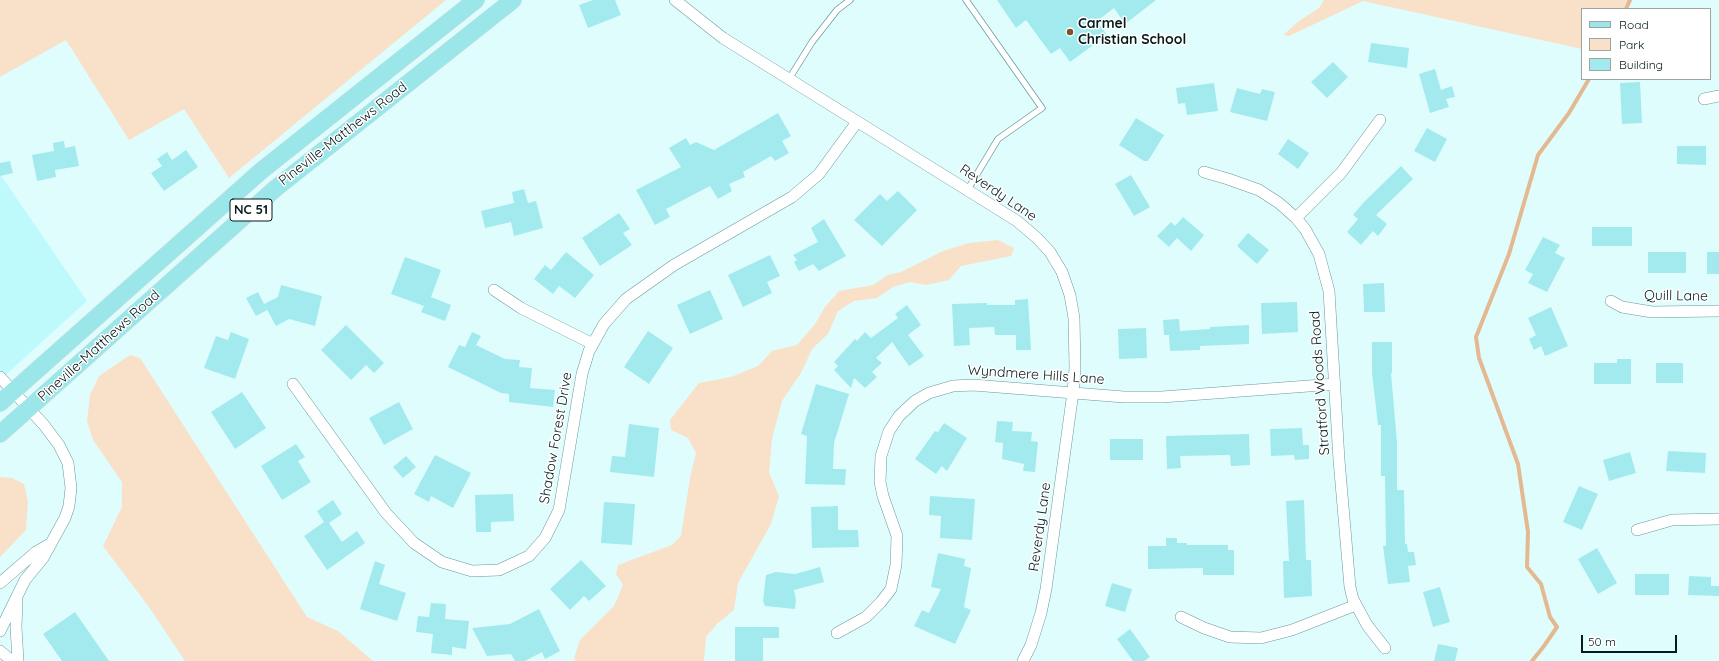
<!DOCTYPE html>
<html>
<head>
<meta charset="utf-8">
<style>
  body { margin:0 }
  #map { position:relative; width:1719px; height:661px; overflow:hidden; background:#e0fdfe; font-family:Quicksand,sans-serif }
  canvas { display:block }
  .legend { position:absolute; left:1581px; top:8px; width:130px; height:72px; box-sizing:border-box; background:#fff; border:1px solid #9ca4a4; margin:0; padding:5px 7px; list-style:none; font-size:12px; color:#081b1c }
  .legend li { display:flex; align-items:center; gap:8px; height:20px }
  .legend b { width:20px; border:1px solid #9ca4a4 }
  .scale { position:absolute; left:1581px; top:635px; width:96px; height:18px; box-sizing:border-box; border:2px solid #081b1c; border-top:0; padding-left:5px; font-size:12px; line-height:14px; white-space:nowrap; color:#081b1c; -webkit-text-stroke:3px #fff; paint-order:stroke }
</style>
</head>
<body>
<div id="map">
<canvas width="1719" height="661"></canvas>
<ul class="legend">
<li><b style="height:5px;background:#9ae6e9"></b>Road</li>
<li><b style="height:11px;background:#f9e0c8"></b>Park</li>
<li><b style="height:11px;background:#a2eaee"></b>Building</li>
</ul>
<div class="scale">50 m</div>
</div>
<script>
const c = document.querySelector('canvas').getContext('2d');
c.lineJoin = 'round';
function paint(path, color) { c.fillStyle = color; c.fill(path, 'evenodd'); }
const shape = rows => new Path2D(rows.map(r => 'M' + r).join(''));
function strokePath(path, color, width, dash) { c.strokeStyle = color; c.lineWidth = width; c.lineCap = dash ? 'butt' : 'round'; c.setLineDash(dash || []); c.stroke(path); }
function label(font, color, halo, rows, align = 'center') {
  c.font = font + ' Quicksand,sans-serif'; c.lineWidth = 3; c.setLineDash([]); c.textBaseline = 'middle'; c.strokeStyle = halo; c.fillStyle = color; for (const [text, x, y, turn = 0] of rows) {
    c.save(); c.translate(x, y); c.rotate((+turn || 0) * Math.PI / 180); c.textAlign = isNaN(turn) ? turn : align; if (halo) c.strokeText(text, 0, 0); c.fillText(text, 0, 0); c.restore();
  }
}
paint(shape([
  [0,174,87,301,0,380]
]), '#bef9fc');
paint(shape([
  [0,0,446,0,229,178,184,109,129,140,66,40,0,77],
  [1324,0,1632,0,1628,9,1582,9,1582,49,1363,1,1289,36,1283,35,1299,21,1319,8],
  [998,240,1014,248,1011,256,961,266,949,280,926,285,910,282,893,287,877,298,854,301,838,311,828,334,812,349,801,373,782,401,772,439,769,473,779,496,771,524,738,583,734,610,718,623,706,637,704,661,576,661,574,658,580,640,614,606,623,585,616,574,618,565,672,545,681,536,690,478,696,453,688,438,671,430,670,420,699,383,731,377,758,366,772,351,797,345,815,324,825,307,839,291,873,285,888,275,901,272,943,251,969,243],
  [130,355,140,358,307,617,338,631,373,661,185,661,149,607,103,546,122,507,122,482,93,440,87,421,90,395,99,376],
  [0,477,12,478,24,484,28,502,26,530,0,557]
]), '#f9e0c8');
strokePath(shape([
  [1626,9,1630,0],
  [1532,661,1544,646,1557,627,1550,617,1541,584,1527,567,1528,532,1518,464,1479,358,1476,337,1509,254,1538,155,1569,113,1589,79]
]), '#e3b991', 4);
paint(shape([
  [593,0,615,0,621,15,588,28,579,5],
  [997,0,1156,0,1125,24,1114,8,1097,21,1107,35,1070,62,1060,48,1051,54,1026,20,1016,28],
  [1371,43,1409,48,1407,68,1368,62],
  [1333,62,1348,77,1327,98,1311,82],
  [1435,69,1441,90,1452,86,1455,97,1446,99,1449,107,1430,113,1419,74],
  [1640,82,1642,123,1622,124,1620,83],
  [1214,83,1218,111,1187,115,1185,103,1178,104,1176,88],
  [1237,88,1260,94,1262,89,1275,92,1267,121,1230,112],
  [778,113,791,136,782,141,789,153,775,161,771,156,743,172,745,177,729,184,732,191,718,199,710,186,666,209,670,217,655,225,636,190,681,167,669,148,686,138,690,145,696,142,714,150],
  [1136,118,1164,135,1148,161,1144,161,1119,145],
  [1427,128,1447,139,1435,162,1414,151],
  [1288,139,1309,153,1298,169,1278,154],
  [64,141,65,148,75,146,79,166,55,170,56,177,37,181,32,155,54,151,53,143],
  [1677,146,1706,146,1706,165,1677,164],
  [186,150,198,167,164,191,151,173,162,166,157,159,167,152,172,160],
  [10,161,13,173,0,176,0,163],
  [1401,166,1413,179,1376,215,1387,224,1378,236,1373,231,1361,245,1347,232,1358,219,1353,215,1363,203],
  [1131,175,1150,207,1134,216,1115,184],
  [524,189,528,203,536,201,543,228,514,236,511,222,485,228,481,211,514,203,512,192],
  [898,191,917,210,882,246,854,220,880,194,887,201],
  [619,213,630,229,623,233,632,245,600,266,582,238],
  [1183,217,1204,235,1191,251,1177,238,1169,247,1157,236,1171,222,1175,226],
  [824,219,846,256,819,271,813,264,799,271,794,262,797,260,793,255,818,242,811,228],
  [1592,227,1632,227,1632,246,1592,246],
  [1248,233,1269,250,1257,264,1237,246],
  [1543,237,1560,245,1555,253,1565,258,1547,292,1528,283,1533,274,1525,270],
  [566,252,594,275,575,298,559,286,553,294,534,279,545,265,551,270],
  [1648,252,1686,252,1686,273,1648,273],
  [1707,252,1719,252,1719,274,1707,274],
  [770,255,780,276,767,282,772,293,743,307,728,275],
  [405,257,441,270,431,297,451,305,445,321,421,312,424,306,391,294],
  [1384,283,1385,312,1364,312,1363,284],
  [281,285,322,296,315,326,289,319,276,326,264,304,278,297],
  [710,290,723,319,690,334,677,305],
  [258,292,267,310,256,316,246,298],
  [1028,299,1031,350,1016,350,1016,335,995,335,994,327,969,328,970,345,954,346,952,304,987,303,987,305,1015,305,1015,300],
  [1297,302,1298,332,1262,334,1261,303],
  [907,305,921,325,908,335,924,356,909,366,892,342,876,358,882,363,872,372,877,377,865,388,854,378,851,388,834,370,838,366,834,362,855,339,857,341,865,332,871,338,898,318,895,314],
  [1551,307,1568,346,1545,356,1541,346,1534,350,1529,339,1536,335,1528,318],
  [1179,319,1180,331,1210,329,1210,327,1249,325,1249,344,1200,346,1200,350,1170,351,1169,335,1164,335,1163,320],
  [346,325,384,363,374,373,366,365,351,380,321,350],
  [1146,328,1147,358,1119,359,1118,329],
  [648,331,673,348,649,384,624,367],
  [231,332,249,339,235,379,204,368,216,336,228,340],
  [472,332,481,336,476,345,505,359,520,360,519,367,532,368,530,388,555,390,553,407,509,402,509,394,501,393,448,367,459,345,465,347],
  [1372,342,1392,342,1392,373,1391,373,1397,443,1397,490,1404,490,1405,544,1407,544,1408,552,1414,552,1416,565,1408,566,1410,582,1388,584,1383,546,1386,546,1385,476,1381,476,1381,425,1378,425,1372,373],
  [1617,359,1631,359,1631,384,1594,384,1594,363,1617,363],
  [1656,363,1683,363,1683,383,1656,383],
  [816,384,849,394,834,443,833,469,846,469,845,485,805,484,807,436,801,434],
  [242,392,266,428,235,449,211,412],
  [399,402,413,429,384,445,369,418],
  [997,421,1013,422,1012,431,1032,432,1031,441,1038,442,1035,472,1023,471,1024,464,1002,459,1003,443,995,442],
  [944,423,967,438,947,471,942,466,936,474,915,459,935,431,938,432],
  [629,424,659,428,654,477,610,472,612,456,625,457],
  [1302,428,1303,445,1309,445,1309,459,1295,460,1294,455,1271,456,1270,429],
  [1249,434,1250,465,1231,466,1230,455,1180,456,1181,468,1167,469,1166,436],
  [1110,439,1143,439,1143,460,1110,460],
  [296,444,305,457,298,461,311,482,282,500,261,466],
  [1668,451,1706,453,1705,473,1666,471],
  [1630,452,1636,473,1609,481,1603,460],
  [435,455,471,473,453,508,431,496,429,502,414,494],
  [406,456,416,467,403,478,393,467],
  [1579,486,1598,494,1582,530,1563,522],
  [513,494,514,521,491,522,491,532,476,532,475,495],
  [930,496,975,499,972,540,940,538,941,516,929,515],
  [333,500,342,514,329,523,342,542,357,531,365,543,327,570,304,536,324,522,317,511],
  [1304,500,1306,560,1311,560,1312,596,1284,598,1283,561,1289,561,1286,501],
  [604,502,635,504,632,545,601,543],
  [838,506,838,530,858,530,859,547,812,548,811,507],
  [1166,538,1177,538,1177,543,1187,543,1187,545,1228,545,1228,550,1234,550,1234,575,1203,575,1203,568,1148,569,1148,546,1166,546],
  [1597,548,1617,583,1598,594,1578,559],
  [938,553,965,559,964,566,971,568,964,607,971,610,955,644,914,626,922,610,929,613,941,589,931,587],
  [581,560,606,586,589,601,584,596,570,610,550,589],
  [375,561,385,565,379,584,406,593,397,621,360,609],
  [820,567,824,582,794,590,796,600,795,609,765,606,763,601,766,575,776,572,795,574],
  [1635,574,1669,574,1669,595,1635,595],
  [1689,576,1711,577,1711,586,1719,586,1719,596,1688,595],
  [1112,583,1132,589,1125,612,1105,606],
  [1440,587,1450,622,1433,627,1423,592],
  [431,603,446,604,445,619,469,621,466,649,452,647,452,655,431,653,433,634,416,632,418,616,429,617],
  [539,609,560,651,545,659,542,652,525,661,515,661,511,654,487,656,472,628,510,624],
  [75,612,109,661,62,661,43,634],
  [735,627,779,627,779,638,763,638,763,661,735,661],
  [1130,629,1150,657,1144,661,1133,661,1117,639],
  [1438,644,1458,648,1455,661,1434,661]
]), '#a2eaee');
const lane = shape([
  [966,0,1042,108,998,139,968,189],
  [789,79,812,42,837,10,850,0]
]);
const street = shape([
  [675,0,723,38,1017,221,1037,238,1050,252,1062,272,1070,295,1074,318,1075,368,1073,392,1046,589,1041,613,1031,645,1023,661],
  [1704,99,1719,96],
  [1204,172,1228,179,1259,190,1279,203,1296,218,1305,229,1319,254,1329,291,1339,460,1350,587,1353,599,1367,625,1385,648],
  [1296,218,1341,173,1380,120],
  [494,290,521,308,593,344],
  [1611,301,1622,307,1652,312,1719,311],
  [0,377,44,425,59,445,68,463,71,488,69,506,65,518,43,558,25,580,0,631],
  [293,384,386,513,414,543,442,562,472,571,499,570,529,556,545,538,559,510,582,374,589,351,604,324,626,299,674,265,792,197,819,174,857,122],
  [1637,530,1672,520,1719,519],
  [0,583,36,552,50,544],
  [17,600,16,627,18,661],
  [1181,617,1204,628,1230,637,1261,638,1292,630,1356,605],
  [837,633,866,617,881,602,891,589,896,565,897,536,883,496,880,482,881,456,889,431,899,416,915,401,929,393,953,386,973,385,1124,397,1162,397,1335,384],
  [0,651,12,661]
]);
const primary = shape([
  [0,403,261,171,476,0],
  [0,434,276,188,513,0]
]);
strokePath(lane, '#6a989b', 7);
strokePath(street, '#6a989b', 12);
strokePath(primary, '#dcdfdf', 18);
strokePath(lane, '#fff', 5.5);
strokePath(street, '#fff', 11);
strokePath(primary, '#9ae6e9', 17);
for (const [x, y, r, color] of [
  [1070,32,4,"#78532e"]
]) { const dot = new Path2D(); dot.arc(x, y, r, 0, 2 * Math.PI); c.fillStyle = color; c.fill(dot); strokePath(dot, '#fff', 1.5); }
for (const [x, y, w] of [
  [251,210,42]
]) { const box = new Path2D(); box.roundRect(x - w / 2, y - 11, w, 22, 3); c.fillStyle = '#fff'; c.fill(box); strokePath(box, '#081b1c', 1); }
label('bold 13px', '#081b1c', null, [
  ["NC 51",251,210]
]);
label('bold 14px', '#081b1c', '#fff', [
  ["Carmel",1078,24],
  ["Christian School",1078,40]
], 'left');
label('14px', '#081b1c', '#fff', [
  ["Pineville-Matthews Road",343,134,-38],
  ["Reverdy Lane",998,193,34],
  ["Quill Lane",1676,296,1],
  ["Pineville-Matthews Road",99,346,-42],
  ["Wyndmere Hills Lane",1036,375,4],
  ["Stratford Woods Road",1320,383,-94],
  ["Shadow Forest Drive",556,438,-80],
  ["Reverdy Lane",1040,527,-82]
]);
</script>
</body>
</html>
